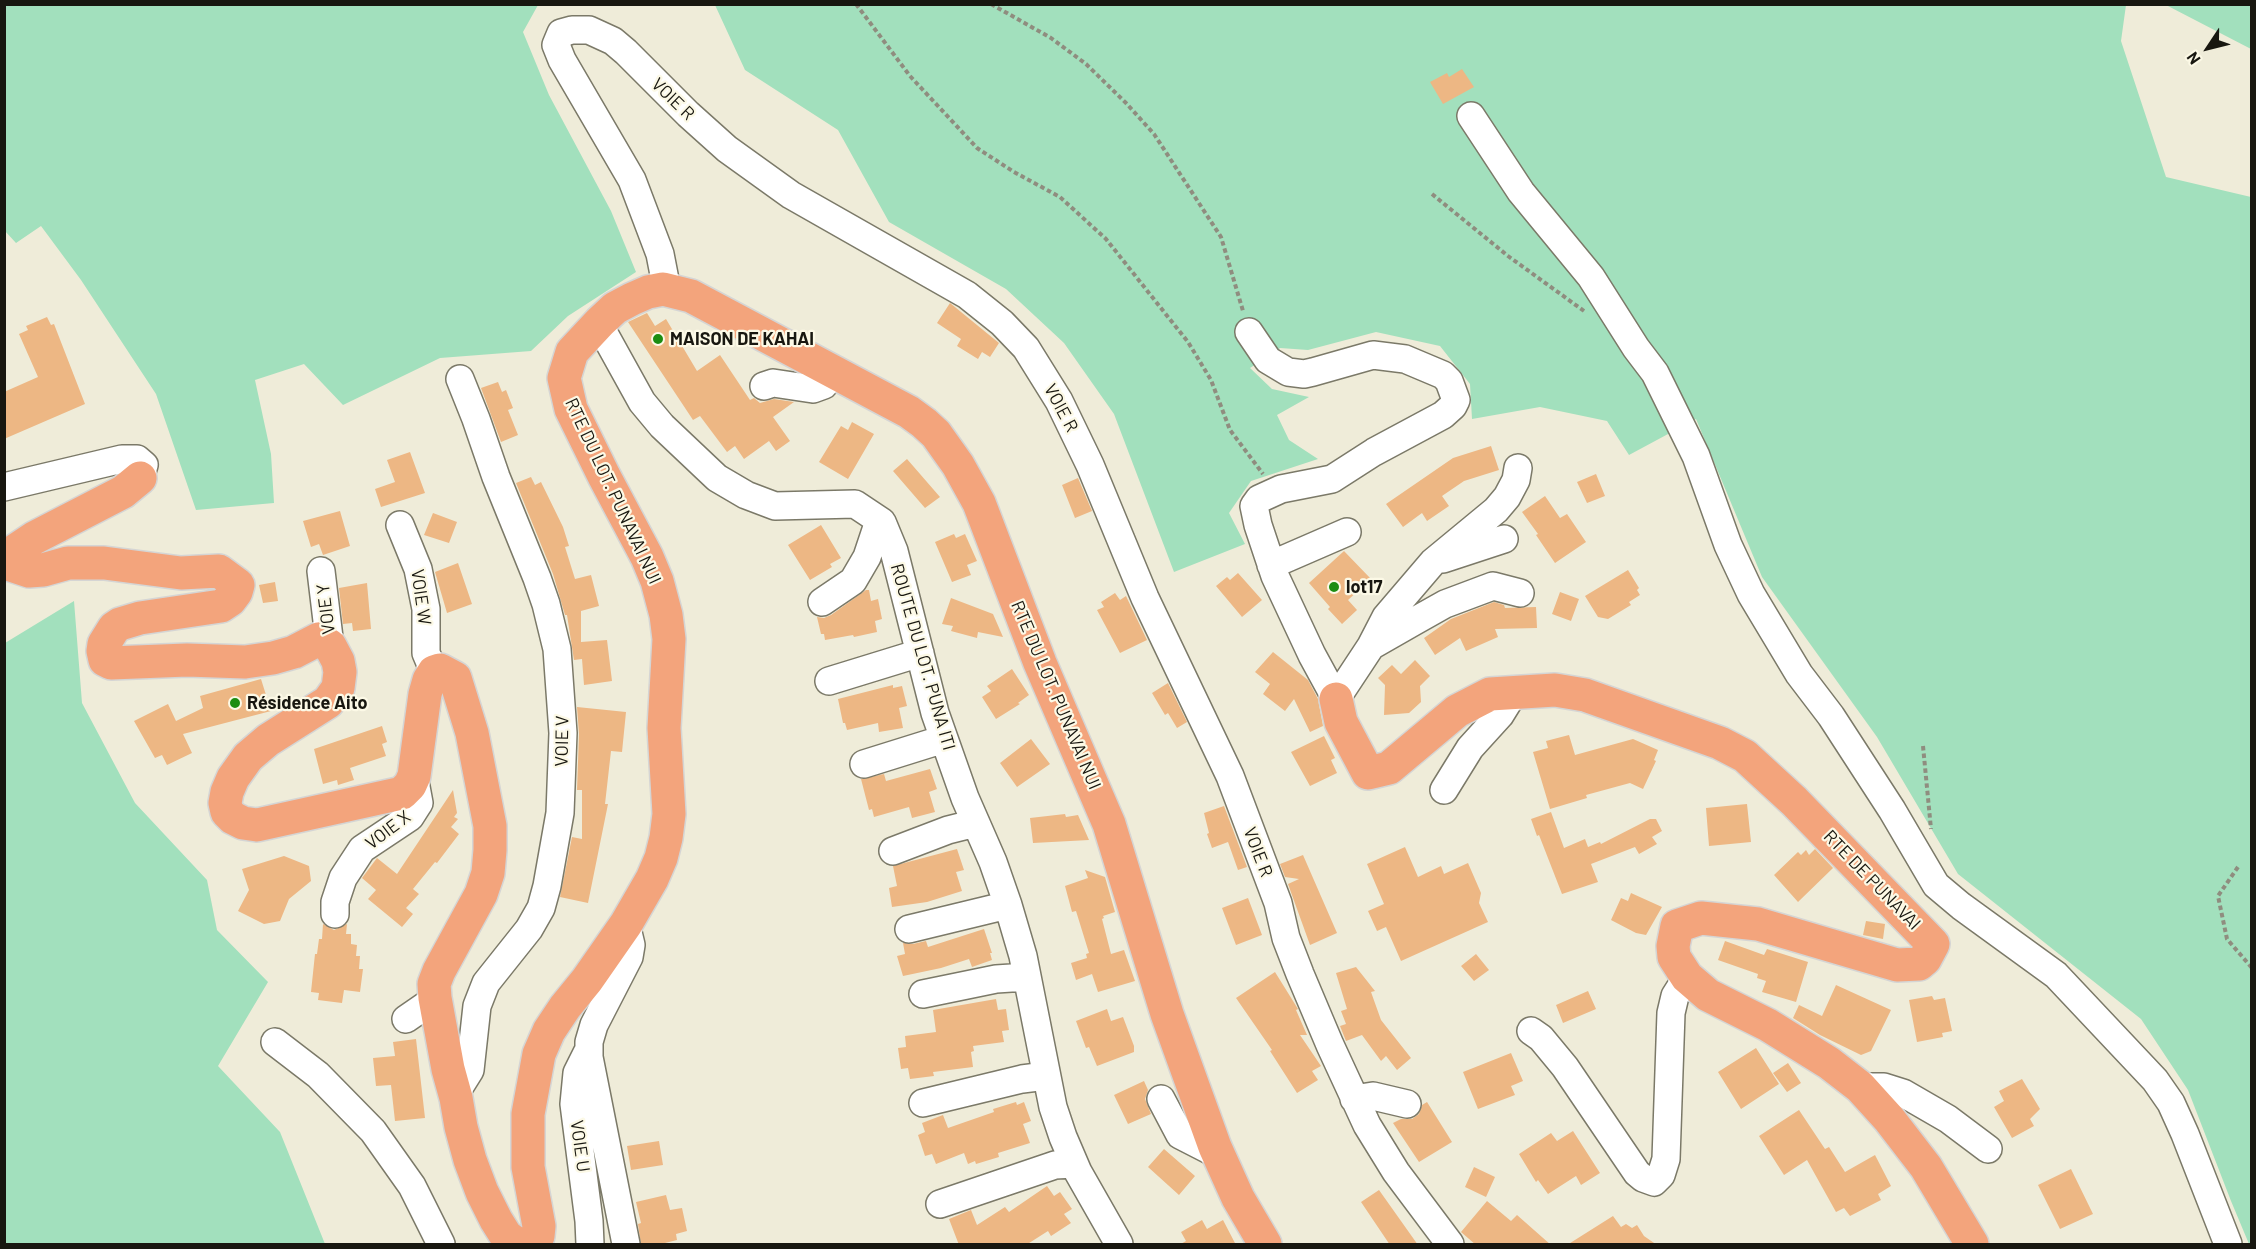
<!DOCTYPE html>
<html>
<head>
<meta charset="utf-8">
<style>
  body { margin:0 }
  #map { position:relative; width:2256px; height:1249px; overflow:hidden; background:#efecd9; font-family:Barlow,sans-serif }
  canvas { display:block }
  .frame { position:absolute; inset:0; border:6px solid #181710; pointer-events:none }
  .north { position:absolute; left:2178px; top:18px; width:60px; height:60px; -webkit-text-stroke:4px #fcf9e6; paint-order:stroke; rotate:235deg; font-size:16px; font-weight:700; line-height:24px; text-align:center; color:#181710 }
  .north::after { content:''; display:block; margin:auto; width:21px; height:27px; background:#181710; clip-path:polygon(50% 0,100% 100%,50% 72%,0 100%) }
</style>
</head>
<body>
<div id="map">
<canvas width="2256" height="1249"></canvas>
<div class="frame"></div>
<div class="north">N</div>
</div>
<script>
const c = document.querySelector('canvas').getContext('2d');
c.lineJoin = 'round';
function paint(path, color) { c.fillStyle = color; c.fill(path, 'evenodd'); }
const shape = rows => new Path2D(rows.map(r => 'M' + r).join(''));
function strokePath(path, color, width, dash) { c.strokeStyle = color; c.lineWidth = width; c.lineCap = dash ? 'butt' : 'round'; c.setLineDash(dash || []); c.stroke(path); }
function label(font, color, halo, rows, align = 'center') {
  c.font = font + ' Barlow,sans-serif'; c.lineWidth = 4.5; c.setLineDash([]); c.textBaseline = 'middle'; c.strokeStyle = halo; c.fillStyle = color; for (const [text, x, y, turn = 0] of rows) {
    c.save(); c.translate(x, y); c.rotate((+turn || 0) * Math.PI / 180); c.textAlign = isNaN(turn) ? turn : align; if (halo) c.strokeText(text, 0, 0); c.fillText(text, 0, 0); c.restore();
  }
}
paint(shape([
  [5,4,538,5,523,32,549,95,611,211,636,272,568,316,531,351,440,358,343,405,304,364,255,380,271,454,274,503,196,510,156,394,81,280,41,226,16,243,5,231],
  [715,5,2126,5,2121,41,2166,177,2251,197,2251,1244,2249,1244,2231,1201,2188,1090,2141,1019,1958,874,1877,737,1762,577,1696,419,1629,455,1607,421,1540,407,1472,419,1470,384,1440,346,1376,332,1308,350,1280,348,1250,368,1272,389,1309,397,1277,415,1289,440,1318,459,1251,481,1229,513,1245,544,1174,572,1114,414,1064,343,1006,289,889,222,838,130,745,70],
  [2166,5,2251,5,2251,49],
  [74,601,82,703,135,803,207,880,217,930,268,982,218,1066,280,1132,325,1244,5,1244,5,643]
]), '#a2e0bd');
paint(shape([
  [1462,69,1474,87,1443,104,1430,82,1447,73,1449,77],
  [950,303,999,343,990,357,982,352,978,359,957,346,961,339,937,323],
  [647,313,655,326,666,319,697,371,720,355,750,400,754,398,760,403,774,399,794,402,773,417,790,441,776,451,769,441,744,459,735,446,727,452,700,416,693,420,628,322],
  [47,317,51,325,54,324,85,404,4,439,4,392,38,377,19,334,28,330,26,326],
  [498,382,502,392,506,390,513,408,508,410,518,435,501,442,481,388],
  [852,422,874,434,848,479,819,462,841,426,848,430],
  [1491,446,1499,470,1464,481,1442,496,1449,506,1427,521,1422,513,1403,527,1386,504,1453,458],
  [410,452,425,493,381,507,375,489,395,482,387,460],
  [907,459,940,497,925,508,893,471],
  [1596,474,1605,496,1587,503,1577,482],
  [531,477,535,485,541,482,563,527,569,546,565,547,575,579,591,575,599,606,581,611,581,642,607,640,612,681,584,685,582,659,574,660,567,615,565,615,553,574,516,483],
  [1078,478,1092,511,1075,518,1062,485],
  [1545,496,1560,518,1567,514,1586,542,1555,563,1536,535,1538,534,1522,512],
  [340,511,350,546,323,555,319,544,311,547,303,521],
  [433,513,457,522,449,543,424,535],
  [821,525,841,558,830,564,832,567,810,580,788,545],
  [954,534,956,538,965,534,977,561,967,565,971,575,952,582,935,542],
  [1344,551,1371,579,1348,600,1357,610,1342,624,1328,609,1330,607,1309,583],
  [458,563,472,604,447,613,435,572],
  [1628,570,1639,588,1637,590,1640,595,1629,602,1631,605,1608,619,1598,617,1585,596],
  [1238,573,1262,600,1242,617,1216,586,1227,577,1230,580],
  [275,582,278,601,263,603,259,585],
  [367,583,371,629,353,631,352,623,343,624,339,588],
  [866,590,869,590,871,601,878,599,882,619,875,621,877,632,854,637,853,635,825,640,824,634,821,634,817,617,824,618,831,615],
  [1560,592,1579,599,1571,621,1552,614],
  [1115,593,1120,600,1126,596,1147,640,1120,653,1097,610,1104,607,1101,602],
  [951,598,993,614,1003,637,978,632,977,638,951,631,953,626,942,624],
  [1494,602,1504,605,1505,608,1536,607,1537,628,1495,629,1498,637,1466,651,1460,638,1435,655,1424,638,1451,619],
  [1273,652,1308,680,1318,699,1323,726,1310,732,1294,699,1285,711,1263,694,1270,684,1255,672],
  [1415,660,1430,676,1420,686,1421,702,1409,713,1384,715,1385,685,1378,678,1392,665,1401,674],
  [1012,669,1029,695,1018,703,1020,704,996,719,982,697,991,691,987,686],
  [261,679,271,711,183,734,192,753,167,765,162,755,155,758,134,721,168,704,176,721,203,708,200,696],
  [1168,683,1187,722,1177,728,1168,713,1165,715,1152,693],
  [893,685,893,688,902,686,907,706,899,708,903,728,879,732,878,723,847,730,845,723,843,723,838,699],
  [577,707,626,712,622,752,611,751,605,804,608,804,588,903,560,897,572,837,582,839,582,790,577,790,579,734],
  [382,726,387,742,382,744,386,756,350,768,354,780,338,785,337,780,323,784,314,749],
  [1569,735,1575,755,1633,739,1658,750,1654,760,1656,761,1643,789,1630,783,1586,795,1587,798,1550,809,1533,752,1548,748,1546,741],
  [1324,736,1335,758,1331,760,1337,773,1310,786,1291,752],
  [1031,739,1050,764,1017,787,1000,763],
  [930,769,937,789,929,792,935,812,912,818,909,807,874,817,872,809,869,810,861,779,884,774,886,781],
  [453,790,457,813,454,817,458,819,451,827,459,834,437,863,435,862,413,889,419,894,406,908,413,914,402,927,368,899,376,890,362,878,377,858,397,874],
  [1747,804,1751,842,1709,846,1706,808],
  [1224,806,1247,867,1238,870,1228,842,1212,848,1207,834,1209,833,1204,813],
  [1551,812,1564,848,1585,839,1588,847,1600,842,1601,844,1650,819,1656,819,1662,831,1652,837,1657,844,1639,854,1635,847,1591,864,1598,882,1562,894,1539,835,1537,836,1531,819],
  [1065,814,1066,817,1078,815,1089,840,1033,843,1030,818],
  [1405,847,1418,877,1441,866,1444,874,1468,863,1481,893,1479,903,1488,922,1401,961,1386,927,1377,931,1368,911,1384,904,1367,864],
  [957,849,964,870,956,872,962,891,927,902,892,907,889,888,897,886,893,866],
  [1815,849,1833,868,1798,902,1774,875,1798,852,1801,855,1806,850,1809,855],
  [1303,855,1337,933,1310,945,1288,884,1299,879,1285,877,1280,864],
  [284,856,309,866,311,881,289,899,280,921,264,924,238,911,249,890,242,869],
  [1085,870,1105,877,1115,912,1103,916,1104,918,1102,919,1111,954,1124,950,1135,981,1098,992,1092,974,1076,980,1071,963,1087,958,1086,954,1089,953,1076,911,1072,912,1065,886,1088,878],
  [1631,893,1662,907,1646,935,1636,933,1611,920,1621,898,1628,901],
  [1248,898,1262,935,1236,945,1222,908],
  [1866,921,1885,924,1883,939,1863,935],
  [323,924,334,930,347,924,346,934,351,934,351,944,357,945,356,956,360,956,359,969,363,969,360,992,344,990,342,1003,318,1000,319,993,311,992,315,954,317,954,319,939,322,939],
  [984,929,992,953,990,953,992,960,972,967,969,959,941,968,903,976,897,956,905,954,903,943,913,944,926,941,928,947],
  [1725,941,1764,955,1767,949,1808,962,1796,1002,1762,992,1766,981,1757,978,1758,974,1718,960],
  [1476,954,1489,970,1474,981,1461,966],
  [1356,967,1375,991,1371,992,1381,1020,1411,1058,1397,1070,1386,1056,1381,1061,1362,1035,1346,1041,1340,1026,1346,1024,1341,1011,1347,1009,1336,973],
  [1275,972,1298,1009,1296,1010,1307,1035,1300,1035,1321,1066,1312,1071,1318,1080,1297,1093,1270,1051,1272,1050,1236,998],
  [1836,985,1891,1010,1871,1051,1861,1055,1820,1035,1793,1018,1799,1005,1822,1016],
  [1588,991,1596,1009,1563,1023,1556,1005],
  [1932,996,1934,1000,1945,998,1952,1031,1942,1033,1943,1037,1917,1042,1909,1000],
  [996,999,998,1010,1006,1009,1009,1030,1002,1031,1004,1042,973,1046,974,1051,971,1052,973,1067,933,1072,934,1076,910,1079,908,1068,901,1069,898,1048,906,1047,905,1036,936,1032,933,1010],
  [1107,1009,1111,1021,1123,1017,1134,1046,1134,1052,1097,1066,1089,1047,1086,1048,1076,1021],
  [416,1039,425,1118,395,1121,391,1085,376,1086,373,1058,395,1056,393,1042],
  [1756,1048,1779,1084,1741,1109,1718,1072],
  [1511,1053,1523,1081,1511,1086,1515,1095,1478,1109,1463,1072],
  [1788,1063,1801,1083,1787,1092,1773,1073],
  [2022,1079,2040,1109,2030,1119,2034,1126,2012,1138,1994,1107,2004,1101,1999,1091],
  [1144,1081,1148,1090,1145,1099,1151,1114,1128,1124,1114,1095],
  [1016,1102,1017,1105,1024,1102,1031,1121,1023,1124,1030,1143,998,1153,999,1157,976,1164,975,1161,968,1164,964,1153,936,1164,932,1154,925,1156,918,1135,925,1132,922,1123,943,1115,948,1128,994,1112,993,1109],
  [1427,1102,1452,1142,1419,1162,1393,1123,1401,1119,1412,1119,1419,1114,1422,1105],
  [1799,1110,1825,1149,1829,1147,1845,1172,1875,1155,1891,1186,1878,1194,1881,1200,1850,1216,1844,1208,1836,1212,1807,1160,1784,1175,1759,1136],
  [1573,1131,1600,1173,1581,1185,1576,1176,1548,1194,1538,1180,1536,1182,1519,1154,1551,1133,1557,1141],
  [659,1141,663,1165,631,1170,627,1146],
  [1164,1149,1195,1176,1179,1195,1148,1167],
  [1474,1167,1495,1177,1486,1197,1465,1187],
  [2071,1169,2093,1214,2060,1229,2038,1185],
  [1047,1186,1054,1196,1060,1192,1072,1209,1064,1214,1071,1223,1051,1236,1048,1231,1026,1245,959,1245,949,1219,971,1210,977,1225,1005,1207,1009,1212],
  [1379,1190,1418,1245,1390,1245,1361,1202],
  [666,1195,670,1210,682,1208,687,1231,676,1234,677,1240,657,1245,641,1245,638,1224,641,1223,636,1202],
  [1487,1201,1511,1221,1517,1215,1551,1245,1476,1245,1461,1232],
  [1613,1216,1621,1227,1626,1224,1632,1228,1637,1225,1644,1236,1657,1245,1567,1245],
  [1202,1220,1207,1229,1223,1220,1236,1245,1179,1245,1186,1241,1181,1232]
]), '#edb784');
const minor = shape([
  [1471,116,1521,192,1591,277,1636,348,1655,373,1696,456,1728,545,1751,594,1799,674,1831,716,1892,810,1936,885,1961,906,2056,975,2155,1080,2171,1103,2185,1134,2228,1244],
  [667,290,660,254,632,180,562,60,556,45,561,33,572,30,589,30,613,41,626,52,688,114,727,149,791,195,967,295,1002,323,1026,348,1059,401,1090,465,1145,598,1230,776,1278,903,1286,938,1300,974,1330,1045,1367,1125,1396,1172,1450,1244],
  [595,326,606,337,642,402,662,426,717,478,746,495,775,506,855,504,882,522,894,551,935,713,965,798,993,862,1008,905,1023,956,1053,1107,1063,1137,1078,1172,1119,1244],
  [1249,332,1268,360,1288,372,1304,374,1313,372,1373,355,1405,359,1443,375,1449,381,1456,400,1453,406,1443,415,1374,452,1332,479,1281,489,1259,499,1254,506,1258,525,1275,576,1312,655,1336,699,1371,646,1413,622,1445,604,1493,586,1520,593],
  [764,386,773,383,813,389,824,385,833,372],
  [4,487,122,459,137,459,144,465,140,478],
  [400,525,418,569,426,609,426,653,434,672],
  [1443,559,1504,539],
  [1271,565,1347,532],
  [321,571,330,646],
  [822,602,853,581,867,557,879,521],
  [1371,646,1386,617,1433,562,1496,510,1507,497,1516,480,1518,468],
  [829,681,920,653],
  [864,764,944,739],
  [1444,790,1470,748,1500,715,1513,694],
  [893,851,948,830,976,823],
  [335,914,335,902,343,878,362,849,410,817,417,806,419,803,414,776],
  [626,924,631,945,629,957,594,1025,589,1042,589,1057,626,1244],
  [909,929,1008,905],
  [923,994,996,979,1027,977],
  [406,1019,435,999],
  [1531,1031,1541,1038,1565,1067,1637,1173,1643,1178,1654,1182,1661,1175,1666,1159,1671,1013,1675,996,1687,977],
  [275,1042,318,1075,373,1131,412,1186,441,1244],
  [587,1053,577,1073,574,1104,589,1221,590,1244],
  [1860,1087,1884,1087,1903,1093,1948,1119,1988,1149],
  [455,1094,470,1070,477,1006,486,983,529,929,541,908,547,886,560,813,563,733,557,649,546,604,537,578,496,477,476,419,460,379],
  [1161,1099,1180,1135,1219,1155],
  [1354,1099,1373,1096,1407,1104],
  [923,1103,1022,1079,1046,1076],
  [940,1204,1055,1165,1074,1164]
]);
const major = shape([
  [140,478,123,492,34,538,10,554,9,561,11,565,29,571,43,570,68,563,104,563,181,573,219,571,238,585,236,592,230,600,221,606,140,618,120,624,114,628,104,644,103,651,105,660,111,663,187,660,245,662,273,658,294,652,319,639,330,646,338,661,340,672,338,688,328,702,268,740,248,757,233,778,227,792,225,803,227,812,233,818,243,823,257,825,402,793,410,785,414,776,425,694,429,680,434,672,440,670,455,678,472,733,490,826,490,850,488,873,481,894,439,971,434,984,435,998,448,1069,456,1098,461,1127,470,1160,482,1192,496,1220,506,1236,517,1244],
  [1336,699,1341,722,1368,773,1389,768,1457,711,1490,694,1555,690,1585,695,1720,743,1745,756,1794,801,1933,944,1925,959,1919,964,1897,965,1758,924,1701,918,1677,926,1673,946,1674,957,1687,977,1708,995,1768,1025,1829,1063,1860,1087,1889,1119,1926,1167,1972,1244],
  [533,1244,538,1236,539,1226,528,1167,528,1114,539,1054,549,1031,565,1007,587,980,626,924,652,879,661,858,666,838,669,814,664,728,669,639,666,615,657,581,647,557,604,476,571,409,564,378,572,352,600,322,615,308,632,299,648,292,663,289,691,296,909,412,924,423,936,434,958,465,979,503,1040,663,1109,824,1167,1014,1215,1147,1238,1198,1265,1244]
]);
strokePath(minor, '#7b7968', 30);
strokePath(major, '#d5d5d4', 36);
strokePath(shape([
  [856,4,910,76,977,148,1014,172,1060,197,1106,239,1188,342,1211,380,1230,430,1263,474],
  [991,4,1051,38,1086,64,1126,103,1154,134,1221,237,1243,311],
  [1432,194,1508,256,1584,311],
  [1923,746,1931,829],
  [2238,867,2218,896,2227,939,2252,968]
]), '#8f8d7f', 4, [4.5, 3]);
strokePath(minor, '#fff', 27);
strokePath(major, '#f3a47c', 33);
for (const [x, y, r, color] of [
  [658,339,6,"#1c8d12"],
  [1334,587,6,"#1c8d12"],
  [235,703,6,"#1c8d12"]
]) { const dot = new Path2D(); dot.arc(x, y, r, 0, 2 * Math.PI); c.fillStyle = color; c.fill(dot); strokePath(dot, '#fcf9e6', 2); }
label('18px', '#181710', '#fcf9e6', [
  ["VOIE R",673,99,44],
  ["VOIE R",1061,408,62],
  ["RTE DU LOT. PUNAVAI NUI",613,491,65],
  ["VOIE W",421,597,82],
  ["VOIE Y",326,609,-97],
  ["ROUTE DU LOT. PUNA ITI",923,657,74],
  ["RTE DU LOT. PUNAVAI NUI",1056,695,67],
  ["VOIE V",562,741,-89],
  ["VOIE X",388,830,-37],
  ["VOIE R",1258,852,69],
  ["RTE DE PUNAVAI",1872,880,46],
  ["VOIE U",580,1146,82]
]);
label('bold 18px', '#181710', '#fcf9e6', [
  ["MAISON DE KAHAI",670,339],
  ["lot17",1346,587],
  ["Résidence Aito",247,703]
], 'left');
</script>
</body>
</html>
